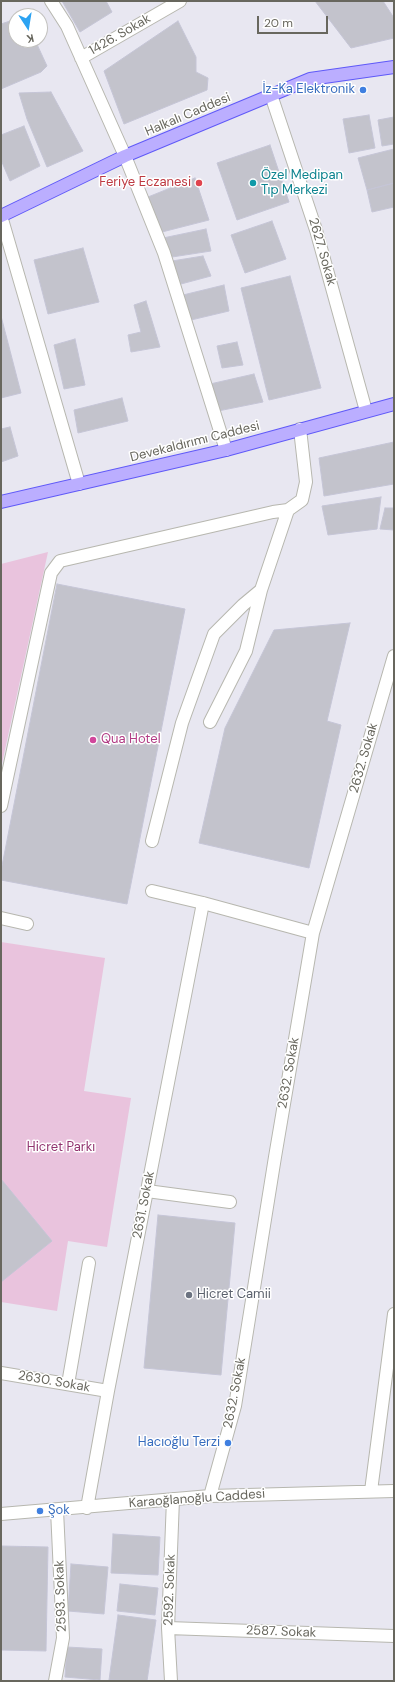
<!DOCTYPE html>
<html>
<head>
<meta charset="utf-8">
<style>
  body { margin:0 }
  #map { position:relative; width:395px; height:1682px; overflow:hidden; background:#e8e7f1; font-family:"DM Sans",sans-serif }
  canvas { display:block }
  .frame { position:absolute; inset:0; border:2px solid #68675e; pointer-events:none }
  .north { position:absolute; left:8px; top:8px; width:40px; height:40px; box-sizing:border-box; background:#fff; border:1px solid #c3c2bf; border-radius:50%; rotate:168deg; font-size:11px; font-weight:700; line-height:16px; text-align:center; color:#68675e }
  .north::after { content:''; display:block; margin:auto; width:14px; height:18px; background:#2ca3f2; clip-path:polygon(50% 0,100% 100%,50% 72%,0 100%) }
  .scale { position:absolute; left:257px; top:16px; width:71px; height:18px; box-sizing:border-box; border:2px solid #68675e; border-top:0; padding-left:5px; font-size:12px; line-height:14px; white-space:nowrap; color:#68675e; -webkit-text-stroke:3px #fff; paint-order:stroke }
</style>
</head>
<body>
<div id="map">
<canvas width="395" height="1682"></canvas>
<div class="frame"></div>
<div class="north">K</div>
<div class="scale">20 m</div>
</div>
<script>
const c = document.querySelector('canvas').getContext('2d');
c.lineJoin = 'round';
function paint(path, color) { c.fillStyle = color; c.fill(path, 'evenodd'); }
const shape = rows => new Path2D(rows.map(r => 'M' + r).join(''));
function strokePath(path, color, width, dash) { c.strokeStyle = color; c.lineWidth = width; c.lineCap = dash ? 'butt' : 'round'; c.setLineDash(dash || []); c.stroke(path); }
function label(font, color, halo, rows, align = 'center') {
  c.font = font + ' "DM Sans",sans-serif'; c.lineWidth = 3; c.setLineDash([]); c.textBaseline = 'middle'; c.strokeStyle = halo; c.fillStyle = color; for (const [text, x, y, turn = 0] of rows) {
    c.save(); c.translate(x, y); c.rotate((+turn || 0) * Math.PI / 180); c.textAlign = isNaN(turn) ? turn : align; if (halo) c.strokeText(text, 0, 0); c.fillText(text, 0, 0); c.restore();
  }
}
paint(shape([
  [48,552,1,768,1,564],
  [1,942,105,958,84,1091,131,1098,107,1247,68,1241,57,1311,1,1302]
]), '#e9c3dd');
const building = shape([
  [62,1,106,1,112,12,80,32,62,1],
  [315,1,383,1,394,18,394,38,351,48,315,1],
  [16,19,16,40,35,40,47,66,41,72,1,89,1,24,16,19],
  [178,21,196,57,196,72,208,78,207,90,124,124,104,71,178,21],
  [51,92,83,151,47,167,27,119,19,93,51,92],
  [369,115,375,148,349,153,343,119,369,115],
  [394,117,394,144,382,146,378,120,394,117],
  [24,126,40,166,10,181,1,160,1,135,24,126],
  [270,145,289,202,237,220,217,163,270,145],
  [394,149,394,183,367,190,358,158,394,149],
  [195,178,209,220,162,232,148,197,195,178],
  [394,183,394,207,372,212,367,190,394,183],
  [272,221,286,259,245,273,231,235,272,221],
  [206,229,211,251,172,257,163,238,206,229],
  [83,248,99,302,48,314,34,260,83,248],
  [203,256,211,276,181,284,172,261,203,256],
  [290,276,321,388,269,400,241,288,290,276],
  [224,285,229,311,191,320,183,295,224,285],
  [146,301,160,347,131,352,128,335,141,332,134,305,146,301],
  [1,316,21,393,1,398,1,316],
  [75,339,85,385,64,389,54,345,75,339],
  [237,342,243,365,222,368,217,346,237,342],
  [254,374,263,402,218,411,210,384,254,374],
  [122,398,128,421,78,433,74,410,122,398],
  [10,427,18,456,1,462,1,429,10,427],
  [394,442,394,484,324,496,319,458,394,442],
  [381,497,377,529,328,535,322,506,381,497],
  [385,508,394,508,394,530,380,529,385,508],
  [57,584,185,609,127,904,1,880,1,871,57,584],
  [350,623,327,721,341,725,309,868,199,843,225,728,274,630,350,623],
  [1,1179,52,1241,1,1282,1,1179],
  [158,1215,235,1223,221,1375,144,1368,158,1215],
  [113,1534,160,1537,158,1575,111,1573,113,1534],
  [1,1546,48,1547,46,1651,1,1650,1,1546],
  [71,1564,108,1567,104,1614,68,1611,71,1564],
  [120,1584,158,1588,155,1615,117,1611,120,1584],
  [118,1615,156,1620,147,1681,109,1680,118,1615],
  [67,1647,102,1649,100,1680,65,1677,67,1647]
]);
paint(building, '#c3c3cc');
strokePath(building, '#c5c5d6', 1);
const lane = shape([
  [210,722,246,651,261,590],
  [1,806,51,573,60,561,273,512,288,510,302,500,306,482,300,429],
  [152,841,182,723,214,634,243,605,261,590,288,510],
  [1,918,27,924],
  [147,1191,230,1202],
  [68,1384,89,1263]
]);
const street = shape([
  [51,1,67,26,125,156,164,253,226,450],
  [81,58,180,1],
  [271,95,316,230,366,411],
  [1,216,79,484],
  [152,891,203,903,313,933],
  [1,1373,108,1391],
  [371,1491,394,1314],
  [210,1496,235,1406,275,1157,313,933,394,656],
  [87,1508,108,1391,203,903],
  [1,1514,210,1496,394,1491],
  [168,1628,394,1636],
  [55,1681,63,1638,57,1510],
  [171,1681,168,1628,173,1499]
]);
const primary = shape([
  [1,216,125,156,310,79,394,67],
  [1,502,226,450,394,404]
]);
strokePath(lane, '#b7b7af', 14);
strokePath(street, '#b7b7af', 14);
strokePath(primary, '#5f59f8', 14);
strokePath(lane, '#fff', 12);
strokePath(street, '#fff', 12);
strokePath(primary, '#bbaeff', 12);
for (const [x, y, r, color] of [
  [363,90,4,"#3f7fe0"],
  [199,183,4,"#e0444e"],
  [253,183,4,"#0f9aa8"],
  [93,740,4,"#d1479c"],
  [189,1295,4,"#6b7280"],
  [228,1443,4,"#3f7fe0"],
  [40,1511,4,"#3f7fe0"]
]) { const dot = new Path2D(); dot.arc(x, y, r, 0, 2 * Math.PI); c.fillStyle = color; c.fill(dot); strokePath(dot, '#fff', 1.5); }
label('13px', '#68675e', '#fff', [
  ["1426. Sokak",120,35,-30],
  ["Halkalı Caddesi",188,115,-23],
  ["2627. Sokak",322,252,74],
  ["Devekaldırımı Caddesi",195,442,-14],
  ["2632. Sokak",364,758,-74],
  ["2632. Sokak",289,1073,-80],
  ["2631. Sokak",144,1205,-79],
  ["2630. Sokak",54,1382,10],
  ["2632. Sokak",235,1393,-79],
  ["Karaoğlanoğlu Caddesi",197,1499,-4],
  ["2592. Sokak",170,1590,-88],
  ["2593. Sokak",61,1596,-92],
  ["2587. Sokak",281,1632,2]
]);
label('13px', '#366cbe', '#fff', [
  ["İz-Ka Elektronik",355,90],
  ["Hacıoğlu Terzi",220,1443],
  ["Şok",48,1511,"left"]
], 'right');
label('13px', '#0d838f', '#fff', [
  ["Özel Medipan",261,176],
  ["Tıp Merkezi",261,191]
], 'left');
label('13px', '#be3a42', '#fff', [
  ["Feriye Eczanesi",191,183]
], 'right');
label('13px', '#b23c85', '#fff', [
  ["Qua Hotel",101,740]
], 'left');
label('13px', '#91346f', '#fff', [
  ["Hicret Parkı",61,1148]
]);
label('13px', '#5b616d', '#fff', [
  ["Hicret Camii",197,1295]
], 'left');
</script>
</body>
</html>
